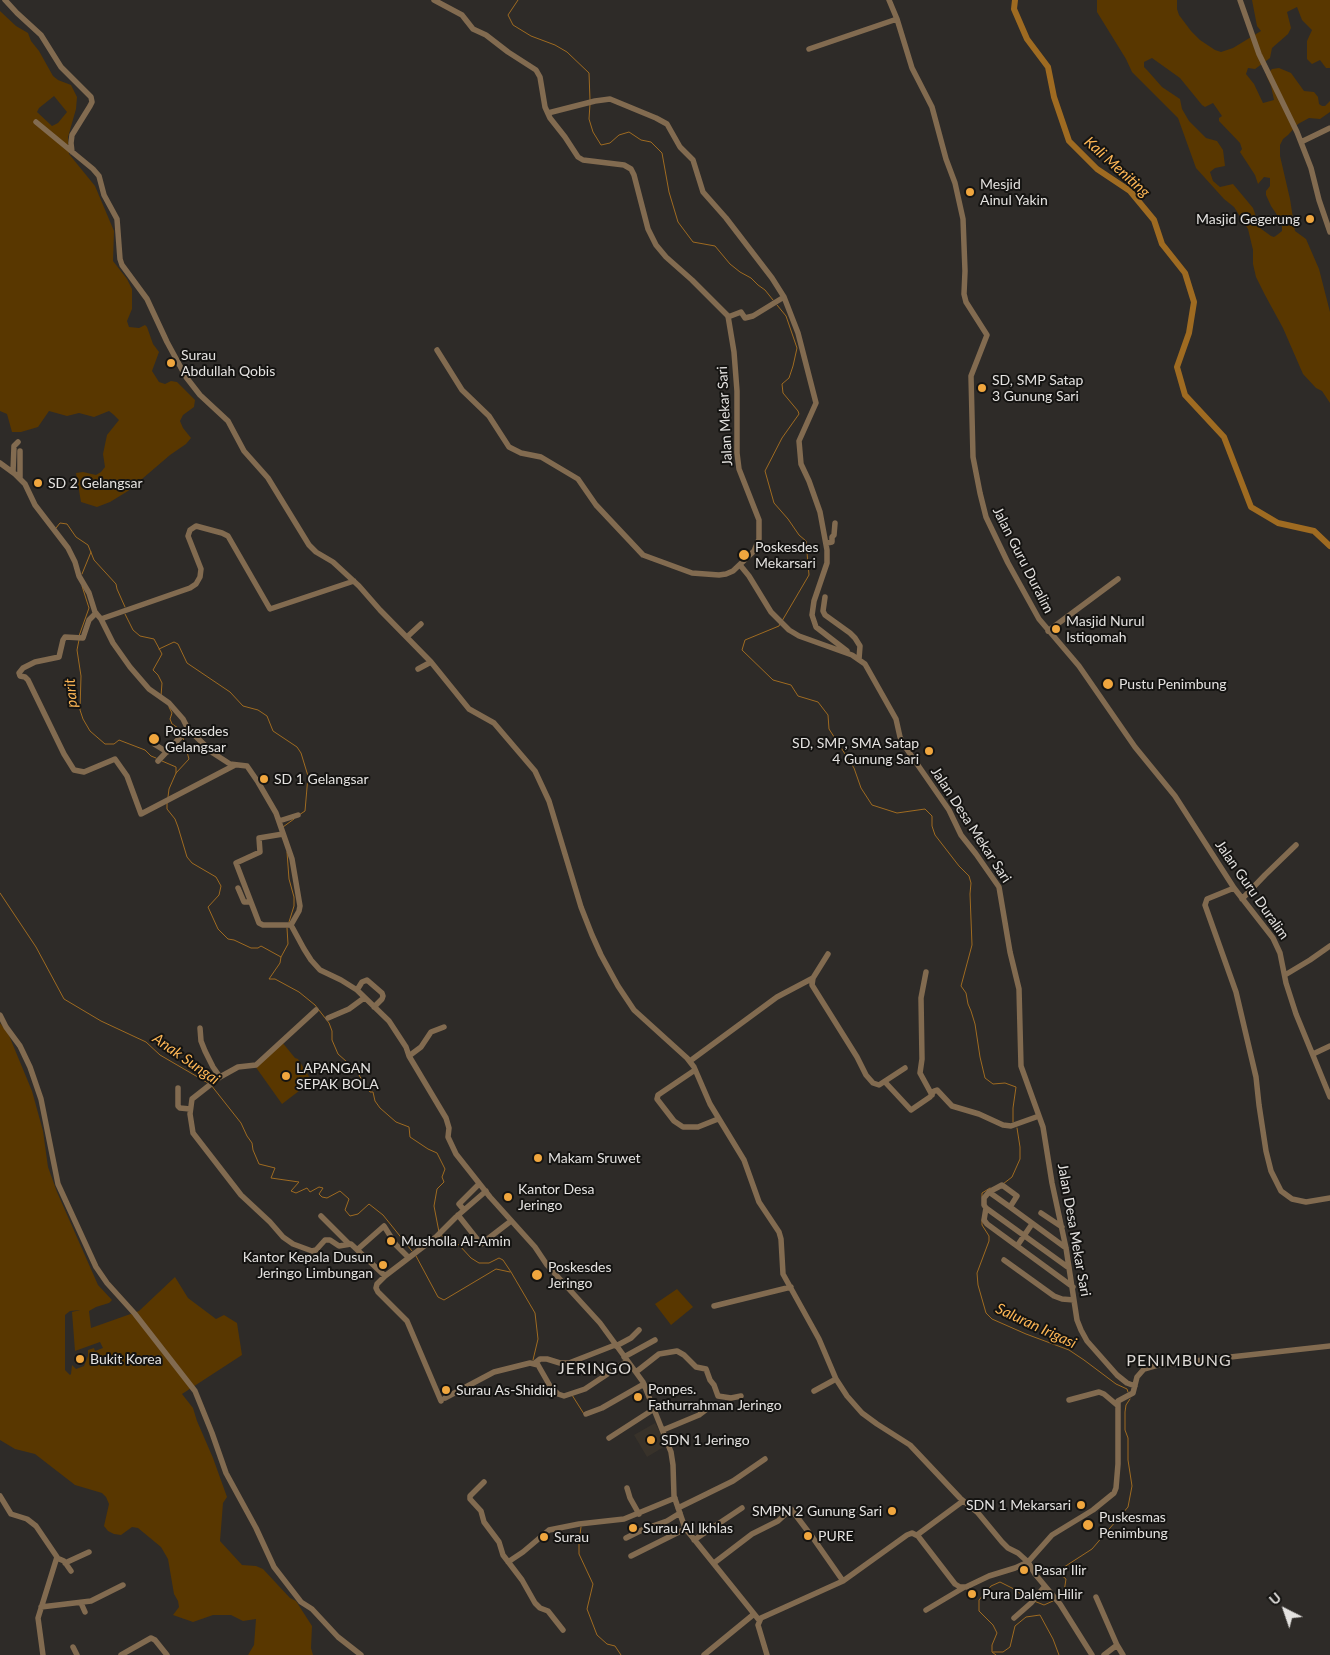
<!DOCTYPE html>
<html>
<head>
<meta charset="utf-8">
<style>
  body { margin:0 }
  #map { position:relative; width:1330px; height:1655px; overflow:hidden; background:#2e2b28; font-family:Lato,sans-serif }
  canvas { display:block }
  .north { position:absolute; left:1260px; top:1585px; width:50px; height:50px; -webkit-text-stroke:4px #151412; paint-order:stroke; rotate:319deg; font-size:14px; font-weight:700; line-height:20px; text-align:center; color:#e4e2e0 }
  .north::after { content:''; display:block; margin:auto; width:18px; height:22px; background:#e4e2e0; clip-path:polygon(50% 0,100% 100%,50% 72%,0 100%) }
</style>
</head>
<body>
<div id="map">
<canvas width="1330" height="1655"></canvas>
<div class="north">U</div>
</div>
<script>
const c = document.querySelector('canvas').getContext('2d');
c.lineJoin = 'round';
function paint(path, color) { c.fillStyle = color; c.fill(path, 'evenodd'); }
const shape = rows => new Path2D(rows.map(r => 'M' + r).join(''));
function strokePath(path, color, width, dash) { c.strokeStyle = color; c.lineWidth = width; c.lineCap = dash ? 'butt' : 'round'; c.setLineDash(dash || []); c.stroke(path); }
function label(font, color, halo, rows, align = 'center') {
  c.font = font + ' Lato,sans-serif'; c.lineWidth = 4; c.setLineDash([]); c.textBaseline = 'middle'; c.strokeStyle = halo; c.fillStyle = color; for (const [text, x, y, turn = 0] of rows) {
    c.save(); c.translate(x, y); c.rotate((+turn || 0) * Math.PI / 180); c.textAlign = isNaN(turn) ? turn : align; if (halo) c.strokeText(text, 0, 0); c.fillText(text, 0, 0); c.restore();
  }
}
paint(shape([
  [655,1423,667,1445,647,1457,634,1435]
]), '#38322a');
paint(shape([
  [1097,0,1177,0,1177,9,1179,15,1191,31,1200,40,1215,50,1221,52,1233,48,1261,31,1257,26,1252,0,1330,0,1330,68,1326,68,1320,60,1312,64,1307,59,1307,41,1312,30,1302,20,1297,7,1287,12,1291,28,1288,34,1272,48,1270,58,1255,69,1248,68,1246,74,1254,84,1263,103,1274,100,1271,86,1266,75,1272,69,1279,68,1291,73,1304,91,1314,92,1318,97,1319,104,1322,106,1325,106,1330,101,1330,112,1320,119,1309,118,1298,124,1288,135,1283,139,1280,145,1280,156,1290,199,1295,231,1306,239,1319,269,1330,312,1330,403,1322,391,1316,388,1303,374,1283,328,1265,295,1256,277,1253,264,1253,250,1248,229,1234,207,1224,199,1196,168,1178,118,1132,72,1126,59,1097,12],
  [1152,58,1180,78,1202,105,1205,107,1213,103,1222,116,1219,118,1219,121,1240,143,1242,149,1240,152,1255,175,1258,184,1264,177,1270,178,1270,186,1266,191,1266,195,1271,206,1279,218,1282,227,1282,231,1277,235,1274,237,1271,236,1260,228,1253,208,1233,184,1220,187,1213,181,1210,172,1215,168,1225,166,1223,150,1217,141,1206,138,1189,121,1182,109,1180,99,1162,87,1147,70,1144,67,1144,62],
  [0,11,16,26,28,33,31,41,39,51,53,76,58,80,71,85,77,97,76,109,68,137,69,154,95,186,114,231,113,261,127,279,132,289,132,309,127,321,129,327,139,328,145,325,147,327,153,344,159,352,152,371,159,382,165,384,171,381,177,382,195,400,194,407,183,415,180,421,183,428,191,438,186,444,170,455,128,491,110,502,97,507,81,502,76,473,83,472,96,475,101,472,105,467,103,454,107,435,119,420,114,415,109,411,94,417,79,413,67,416,49,411,38,427,21,432,12,432,7,414,0,411],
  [54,96,67,112,58,123,52,126,37,112,39,108],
  [0,1023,8,1033,32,1091,43,1131,48,1167,57,1192,98,1285,112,1300,109,1303,96,1307,89,1311,91,1328,139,1311,175,1277,188,1298,216,1319,224,1315,237,1323,242,1355,182,1394,193,1408,197,1421,213,1458,227,1497,223,1503,220,1541,242,1565,256,1566,263,1569,290,1598,296,1601,312,1626,311,1648,313,1655,248,1655,254,1645,256,1619,243,1621,231,1615,213,1615,193,1622,173,1615,179,1607,178,1601,174,1594,168,1559,161,1547,138,1528,132,1527,121,1535,114,1534,108,1531,104,1526,109,1504,106,1497,102,1493,75,1485,35,1454,15,1449,0,1440],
  [80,1310,72,1312,75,1351,100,1342,103,1348,95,1351,94,1348,88,1350,88,1356,84,1366,76,1369,72,1365,71,1374,70,1375,65,1370,65,1315,70,1311],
  [282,1042,295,1058,298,1059,312,1081,282,1104,255,1066],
  [677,1289,693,1307,671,1325,655,1304]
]), '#593700');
strokePath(shape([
  [518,0,508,15,513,25,531,36,555,45,567,52,589,73,590,100],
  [590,104,589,119,593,132,601,145,610,143,619,135,629,132,641,140,651,142,662,153,669,192,678,222,693,242,715,246,730,264,740,272,751,278,758,285,765,290,773,300],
  [777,305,786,316,797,348,793,366,789,378,782,384,783,393,798,411,799,414,782,438,765,471,774,503,788,519,799,535,806,541,809,575,782,621],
  [56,528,60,523,67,524,76,537,88,545,94,560,116,584,117,589,125,607],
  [82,574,91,552],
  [125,614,133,630,140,636,154,639,162,654,153,670,158,675,162,683,161,696],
  [780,624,779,626,745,640,742,650,773,680,791,685,798,696,818,702,828,715,829,729,854,768,861,788,872,805,897,813,925,809,932,816,932,826,935,835,959,866,969,876,971,883,970,894,972,945,961,986,966,993,968,1004,971,1011,975,1024,980,1057,985,1078,993,1084,1005,1083,1016,1087,1013,1108,1013,1122],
  [79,636,89,608,82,586],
  [79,640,77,650,81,676,80,710,83,719,90,731,105,744,114,744,119,740,145,750,151,756,156,758],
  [159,649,174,642,178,644,187,663,230,692,243,706,258,710,267,716,273,731,297,747,301,753,308,776,305,811,299,815],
  [169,707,172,713,170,719,172,724,178,728,181,732],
  [162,761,176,767,176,773],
  [168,797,169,789,176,773,189,759,183,738],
  [167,803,167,809,175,819,178,827,187,857,192,863,216,877,221,886,219,895,208,907,218,929,228,939,234,940,251,948,258,948,261,946,281,957,280,963,269,979,275,979,299,992,315,1005,329,1023,332,1031,332,1040,338,1054,356,1070,365,1085,370,1092,373,1092,375,1101,380,1108,396,1122,409,1127,410,1137,428,1149,437,1153,445,1169,442,1177,444,1182,437,1189,434,1206,439,1232],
  [283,827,294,819],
  [287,852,289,879,294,897,294,906,289,922],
  [0,893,36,947,64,999,101,1021,146,1042,160,1055,208,1083],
  [281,957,288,944,287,928],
  [211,1085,241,1123,247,1136,252,1143,253,1150,259,1164,275,1168,271,1178,299,1182,291,1191,296,1193,307,1188,310,1192,319,1187,323,1188,319,1194,322,1197,327,1198,340,1191,349,1199,345,1210,350,1216,358,1214,369,1204,383,1215,412,1251],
  [1003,1184,1012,1177,1020,1159,1020,1147,1017,1128],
  [982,1197,982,1193,990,1188],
  [982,1220,982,1225,989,1236,989,1241,977,1273,978,1285,986,1313,992,1319,1026,1334,1069,1350,1084,1360,1116,1384,1127,1389,1128,1392],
  [440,1235,459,1245,471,1258,479,1263,489,1263,499,1258,503,1260,511,1272,535,1313,538,1339,533,1360],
  [416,1256,438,1297,444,1300,496,1269,510,1272],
  [572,1395,584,1414],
  [581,1527,579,1542,579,1554,593,1584,587,1609,597,1635,607,1644,615,1646,621,1655],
  [1058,1597,1064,1592,1066,1579,1059,1573,1061,1569,1092,1549,1128,1507,1132,1486,1128,1460,1128,1438,1125,1430,1125,1412,1126,1405,1130,1399],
  [1034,1601,1044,1605,1053,1601],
  [993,1652,1003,1652,1010,1647,1015,1626,1026,1617,1040,1615,1053,1639,1059,1655],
  [996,1655,992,1652,992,1645,997,1633,993,1625,979,1611,979,1600,991,1586,1000,1582,1012,1588,1030,1600]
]), '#9f6b21', 1);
strokePath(shape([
  [1015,0,1014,9,1027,39,1048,67,1054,97,1069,141,1097,169,1130,191,1154,220,1162,244,1185,273,1194,302,1189,333,1177,367,1185,395,1224,437,1251,507,1278,523,1314,531,1330,546]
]), '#9f6b21', 6);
strokePath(shape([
  [5,0,17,13,41,35,61,67,91,97,92,102,90,106,72,135,71,143,72,152],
  [434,0,462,15,473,29,486,35,508,52,536,70,540,77,545,107,550,118,565,137,578,157,583,160,624,165,631,169,634,175,648,229,656,245,666,257,692,280,728,316,734,352,737,391,737,453,739,469,759,520,759,539,754,551,733,571,726,574,719,575,692,573,643,555,596,505,578,479,541,457,521,453,509,447,489,416,462,390,437,350],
  [889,0,897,19,912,68,932,107,946,159,955,183,963,219,965,271,964,294,966,302,987,335,971,376,973,457,980,493,986,517,1008,563,1039,619,1079,666,1135,747,1175,796,1234,888,1273,938,1280,953,1286,983,1296,1014,1330,1097],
  [1240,0,1259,54,1297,132,1311,168,1319,200,1330,232],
  [809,49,897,19],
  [548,113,595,101,610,99,656,118,667,124,680,147,693,160,703,192,726,218,772,278,784,297],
  [36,122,93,169,99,176,104,195,117,219,120,259,122,265,147,299,167,342,186,377,200,395,228,421,244,451,268,478,309,545,316,552,333,562,359,586,380,610,431,662,469,709,494,723,535,771,549,801,581,907,592,935,601,955,618,986,634,1010,687,1058,694,1067,710,1104,744,1160,759,1202,779,1232,781,1239,783,1274,819,1339,836,1379,847,1396,862,1413,877,1424,910,1445,960,1498,978,1513,1002,1542,1008,1548,1018,1553,1028,1562,1052,1535,1093,1510,1114,1493,1116,1488,1118,1464,1118,1401,1133,1393,1137,1377,1144,1369,1158,1365,1330,1346],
  [1301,142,1330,128],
  [728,317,741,312,745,318,753,316,784,297,798,333,816,403,799,441,801,464,809,481,820,512,827,550,827,563,814,601,812,615,816,627,847,651],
  [0,463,15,474,25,484,35,505,68,548,75,562,79,576,89,593,95,612,101,619,113,643,130,667,149,689,169,703,183,719,188,729,213,753,230,764,247,766,258,782,276,813,292,859,300,906,299,911,291,925,304,949,311,960,320,970,341,980,357,990,389,1021,406,1047,409,1056,446,1118,449,1128,448,1137,456,1154,490,1197,535,1247,547,1265,600,1323,643,1382,671,1452,673,1465,674,1496,685,1528,759,1620],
  [13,472,14,446,18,442],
  [20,478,20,451],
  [827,543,832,542,832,537,834,535,835,523],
  [740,565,749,576,771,612,789,630,799,636,852,655,865,664,896,719,900,737,906,748,949,810,961,835,976,854,999,887,1010,952,1019,989,1021,1066,1043,1127,1052,1183,1066,1248,1077,1320,1081,1330,1087,1341,1117,1375,1127,1383,1135,1386],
  [825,597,823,611,825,615,850,633,855,638,860,646,859,659],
  [96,613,89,620,83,638,65,637,63,640,59,657,35,662,23,668,19,673,20,676,25,677,28,680,64,754,74,770,84,772,115,759,127,776,141,814,235,765],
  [101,619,190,588,196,584,200,577,201,569,188,536,190,530,196,526,222,533,228,536,270,609,354,581],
  [1048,631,1118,579],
  [407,637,421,624],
  [418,669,431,662],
  [154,744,167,752],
  [158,761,188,729],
  [279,821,298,815],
  [283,834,259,838,260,852,236,863,259,923,263,925,291,925],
  [238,888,244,902,250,902],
  [1234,888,1207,899,1205,905,1236,992,1256,1077,1259,1105,1266,1151,1271,1171,1281,1191,1292,1199,1306,1202,1330,1198],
  [1242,899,1265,875,1296,845],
  [828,954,813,978,812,985,857,1057,866,1075,873,1083,879,1085,905,1068],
  [926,972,921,998,922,1059,920,1073,932,1095],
  [1285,975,1310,960,1330,946],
  [357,990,362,982,367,980,382,993,383,996,382,999,374,1007],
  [316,1010,256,1065,238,1067,220,1077,192,1099,190,1114,193,1133,241,1195,270,1222,283,1237,293,1244,312,1251,316,1250,325,1240,330,1240,339,1246,351,1244,385,1276,436,1237,456,1217,486,1191],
  [0,1015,6,1027,20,1046,30,1067,41,1099,58,1184,96,1267,107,1283,135,1314,195,1391,212,1433,226,1473,256,1528,274,1567,301,1602,312,1609,338,1637,361,1655],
  [328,1018,349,1009,364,998],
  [200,1028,201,1041,205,1051,213,1067,220,1077],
  [1313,1054,1330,1046],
  [409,1056,421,1047,431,1032,444,1027],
  [690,1061,777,997,813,978],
  [695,1070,658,1095,657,1099,674,1121,683,1127,698,1127,718,1119],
  [885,1082,911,1110,930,1097,934,1091,937,1090,952,1106,979,1114,1003,1125,1011,1126,1039,1116],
  [178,1088,178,1106,180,1108,190,1109],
  [989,1192,1010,1207],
  [986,1208,1069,1268],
  [464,1210,459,1204,479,1184],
  [1041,1213,1062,1227],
  [458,1215,481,1244,511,1221],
  [321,1216,349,1244],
  [1017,1246,1032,1224],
  [1066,1248,1010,1207,1017,1196,1002,1185,989,1192,984,1198,984,1205,986,1208,984,1220,987,1224,1073,1287],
  [358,1249,384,1226,396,1245,408,1257],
  [1004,1260,1054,1296,1062,1299,1074,1300],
  [385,1276,377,1284,376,1288,378,1292,407,1321,441,1401],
  [714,1306,791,1287],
  [616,1346,631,1338,639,1330],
  [624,1357,655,1340],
  [535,1363,540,1359,547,1359,560,1363,569,1363,615,1345],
  [636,1372,659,1354,677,1351,684,1355,696,1367,706,1369,710,1380,714,1385,718,1396,731,1398,741,1396],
  [814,1391,836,1379],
  [445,1398,494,1372,530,1363,538,1365,550,1386,558,1394,564,1396,585,1389,627,1361],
  [1069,1400,1099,1392,1104,1394,1117,1405],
  [586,1414,602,1408,644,1384],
  [663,1430,699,1415,712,1405,723,1407],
  [609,1438,654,1409],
  [484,1482,470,1496,470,1499,481,1511,484,1522,499,1542,503,1555,522,1580,535,1603,540,1608,548,1611,563,1630],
  [627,1488,630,1498,639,1514],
  [0,1496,11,1514,27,1519,36,1526,57,1557,38,1618,43,1655],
  [678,1508,733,1481,765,1459],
  [917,1535,963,1501],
  [626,1538,644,1529,667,1521,680,1513],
  [694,1540,742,1508],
  [631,1556,685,1529],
  [57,1558,64,1561,71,1571],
  [508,1562,523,1552,549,1530,579,1524,624,1519,675,1498],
  [65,1563,89,1552],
  [714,1563,752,1534,778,1521,791,1509,813,1538,843,1581],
  [1096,1597,1117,1645,1104,1655],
  [81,1603,85,1612],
  [41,1607,91,1601,123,1585],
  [926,1610,963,1588],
  [1014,1618,1031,1603,1045,1586],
  [1117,1645,1123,1655],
  [73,1647,77,1655],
  [121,1655,151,1638,155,1640,167,1655],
  [704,1655,754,1614],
  [767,1655,758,1625,761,1618,843,1581,907,1535,912,1533,918,1536,955,1584,960,1587,966,1587,989,1576,1015,1568,1028,1562,1035,1574,1060,1604,1092,1655]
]), '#826b50', 5.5);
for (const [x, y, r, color] of [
  [970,192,5,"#f0a63e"],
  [1310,219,5,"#f0a63e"],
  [171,363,5,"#f0a63e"],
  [982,388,5,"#f0a63e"],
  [38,483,5,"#f0a63e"],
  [744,555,6,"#f0a63e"],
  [1056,629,5,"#f0a63e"],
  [1108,684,6,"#f0a63e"],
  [154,739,6,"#f0a63e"],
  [929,751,5,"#f0a63e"],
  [264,779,5,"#f0a63e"],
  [286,1076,5,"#f0a63e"],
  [538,1158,5,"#f0a63e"],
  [508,1197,5,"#f0a63e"],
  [391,1241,5,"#f0a63e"],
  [383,1265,5,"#f0a63e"],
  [537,1275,6,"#f0a63e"],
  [80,1359,5,"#f0a63e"],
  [446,1390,5,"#f0a63e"],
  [638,1397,5,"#f0a63e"],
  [651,1440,5,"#f0a63e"],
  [1081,1505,5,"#f0a63e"],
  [892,1511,5,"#f0a63e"],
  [1088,1525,6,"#f0a63e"],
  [633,1528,5,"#f0a63e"],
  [808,1536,5,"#f0a63e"],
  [544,1537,5,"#f0a63e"],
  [1024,1570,5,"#f0a63e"],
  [972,1594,5,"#f0a63e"]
]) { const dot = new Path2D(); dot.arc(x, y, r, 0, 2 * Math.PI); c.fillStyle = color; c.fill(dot); strokePath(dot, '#151412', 2); }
label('14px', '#e4e2e0', '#151412', [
  ["Mesjid",980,184],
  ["Ainul Yakin",980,200],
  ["Masjid Gegerung",1300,219,"right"],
  ["Surau",181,355],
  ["Abdullah Qobis",181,371],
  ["SD, SMP Satap",992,380],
  ["3 Gunung Sari",992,396],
  ["SD 2 Gelangsar",48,483],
  ["Poskesdes",755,547],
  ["Mekarsari",755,563],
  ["Masjid Nurul",1066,621],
  ["Istiqomah",1066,637],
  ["Pustu Penimbung",1119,684],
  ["Poskesdes",165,731],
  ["Gelangsar",165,747],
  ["SD, SMP, SMA Satap",919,743,"right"],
  ["4 Gunung Sari",919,759,"right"],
  ["SD 1 Gelangsar",274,779],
  ["LAPANGAN",296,1068],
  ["SEPAK BOLA",296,1084],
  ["Makam Sruwet",548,1158],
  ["Kantor Desa",518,1189],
  ["Jeringo",518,1205],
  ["Musholla Al-Amin",401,1241],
  ["Kantor Kepala Dusun",373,1257,"right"],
  ["Jeringo Limbungan",373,1273,"right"],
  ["Poskesdes",548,1267],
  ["Jeringo",548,1283],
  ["Bukit Korea",90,1359],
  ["Ponpes.",648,1389],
  ["Fathurrahman Jeringo",648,1405],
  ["Surau As-Shidiqi",456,1390],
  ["SDN 1 Jeringo",661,1440],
  ["SDN 1 Mekarsari",1071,1505,"right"],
  ["SMPN 2 Gunung Sari",882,1511,"right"],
  ["Puskesmas",1099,1517],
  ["Penimbung",1099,1533],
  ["Surau Al Ikhlas",643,1528],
  ["PURE",818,1536],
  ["Surau",554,1537],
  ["Pasar Ilir",1034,1570],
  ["Pura Dalem Hilir",982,1594]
], 'left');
label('14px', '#e4e2e0', '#151412', [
  ["Jalan Mekar Sari",725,416,-93],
  ["Jalan Guru Duralim",1023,560,63],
  ["Jalan Desa Mekar Sari",971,825,57],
  ["Jalan Guru Duralim",1252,890,55],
  ["Jalan Desa Mekar Sari",1074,1230,80]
]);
label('italic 15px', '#fdb655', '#151412', [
  ["Kali Meniting",1117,167,42],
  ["parit",71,693,-95],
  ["Anak Sungai",186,1059,35],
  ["Saluran Irigasi",1036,1326,25]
]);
c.letterSpacing = '1px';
label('16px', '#dcd8d4', '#151412', [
  ["PENIMBUNG",1179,1361],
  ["JERINGO",595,1369]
]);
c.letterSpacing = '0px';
</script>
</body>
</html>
